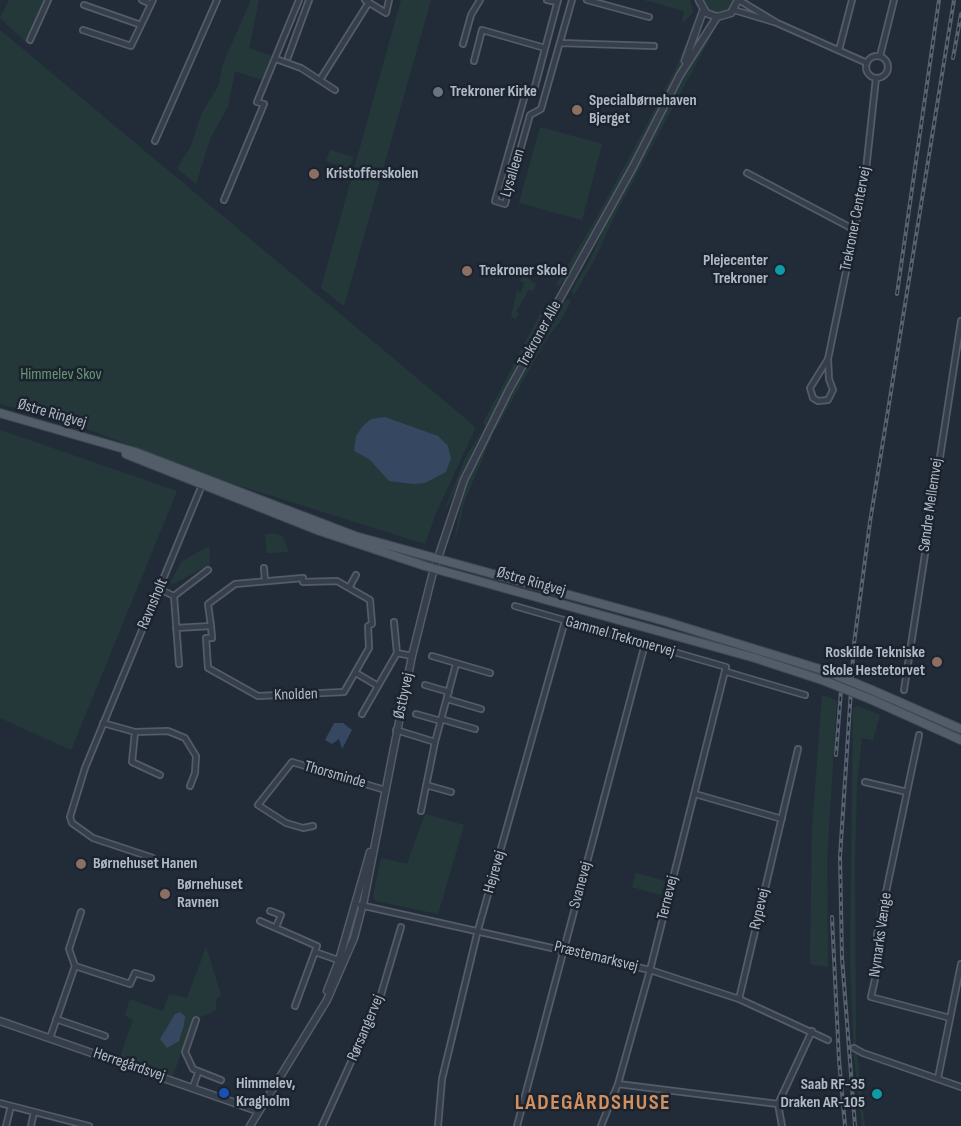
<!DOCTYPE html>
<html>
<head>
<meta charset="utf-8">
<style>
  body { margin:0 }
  canvas { display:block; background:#222c39 }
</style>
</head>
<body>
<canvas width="961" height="1126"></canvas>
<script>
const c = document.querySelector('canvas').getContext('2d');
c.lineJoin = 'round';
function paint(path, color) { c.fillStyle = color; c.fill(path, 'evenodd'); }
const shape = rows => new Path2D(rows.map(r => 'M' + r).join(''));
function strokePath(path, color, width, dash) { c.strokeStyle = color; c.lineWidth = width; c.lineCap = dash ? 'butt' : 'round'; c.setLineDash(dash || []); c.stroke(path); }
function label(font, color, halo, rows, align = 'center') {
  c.font = font + ' "Sofia Sans Condensed",sans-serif'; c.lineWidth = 5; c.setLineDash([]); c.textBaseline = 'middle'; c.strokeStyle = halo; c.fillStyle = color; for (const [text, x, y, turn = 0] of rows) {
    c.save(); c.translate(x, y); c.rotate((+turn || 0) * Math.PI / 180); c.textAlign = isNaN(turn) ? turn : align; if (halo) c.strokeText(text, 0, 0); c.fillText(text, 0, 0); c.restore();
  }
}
paint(shape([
  [9,0,45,0,26,42,0,18],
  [251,0,259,0,249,48,272,56,262,80,235,71,228,106,210,139,196,184,177,168,190,148,202,113,219,85,223,64],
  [401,0,431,0,344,306,321,288],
  [644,0,690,0,693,12,684,22,682,22,684,11],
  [702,0,735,0,729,11,718,15,707,10],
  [695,19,699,21,683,61,635,156,565,279,560,285,556,285,593,224,645,128,677,66],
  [711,27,714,28,709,40,615,215,594,261,573,296,572,290,590,260,604,228],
  [0,30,473,425,475,429,436,513,425,544,212,477,80,426,0,404],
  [540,127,602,144,582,220,519,203],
  [330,150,353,157,349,168,326,161],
  [524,276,536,284,533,291,529,289,516,312,519,314,515,319,511,316,517,292,521,293,524,282,520,281],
  [569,299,571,301,559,323,547,338,496,429,492,430,564,302],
  [540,314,543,315,539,325,486,426,483,423],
  [483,428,451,500,444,511,465,459],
  [0,430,177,491,71,750,0,718],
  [490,433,492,436,464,502,459,526,454,542,463,494],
  [273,533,283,537,289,552,267,553,265,535],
  [209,546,210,564,174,584,170,583,181,562],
  [822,695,837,701,827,857,828,967,810,964,812,830],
  [858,706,880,715,873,740,862,738,857,784,855,857,856,1045,865,1126,862,1126,854,1058,850,958,853,708],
  [425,814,464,825,438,914,376,901,373,896,381,858,407,864],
  [636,873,665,881,661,895,632,887],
  [206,947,221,995,216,999,216,1010,201,1017,194,1016,173,1076,120,1057,133,1020,125,1015,130,999,163,1011,169,994,187,998]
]), '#24383a');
paint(shape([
  [385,417,438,436,448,446,451,458,446,472,425,483,413,484,389,481,369,459,354,451,356,436,362,427,371,419],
  [334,723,343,723,352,730,342,749,339,739,332,744,325,740],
  [180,1012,185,1016,184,1025,179,1041,167,1048,160,1039,175,1014]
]), '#354761');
const minor = shape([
  [142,0,151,4],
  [365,0,386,13,389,0],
  [547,0,557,2],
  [558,0,534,90,525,95,495,201,505,204,530,115,541,109,572,0],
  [587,0,649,17],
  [739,0,777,23,867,63],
  [84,5,141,25],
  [734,10,774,22],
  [83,30,131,46,153,0],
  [30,40,48,0],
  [560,43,654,46],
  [463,44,471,15,480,0],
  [839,50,852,0],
  '866 67a11 11 0 1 1 22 0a11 11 0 1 1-22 0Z',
  [880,56,894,0],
  [288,57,309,0],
  [276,59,301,68,335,90],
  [474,61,482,30,545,48],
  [320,80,369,2],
  [155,141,217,0],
  [747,173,855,230],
  [224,200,264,104,257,102,299,0],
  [828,359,810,388,813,398,818,401,828,400,833,390,829,379,828,359,865,179,876,78],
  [264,568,265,581],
  [349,588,356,575],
  [159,589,174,596],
  [515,606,726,667,650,970,618,1084,601,1126],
  [176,628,211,626,212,638,206,638,208,668,258,696,344,692,369,648,368,626,372,624,370,600,337,581,303,582,303,578,235,584,208,604,211,626],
  [397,653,412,656],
  [432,656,490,673],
  [179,664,174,596,208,570],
  [727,672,805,695],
  [356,673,378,686],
  [425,685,449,692],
  [904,690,961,321],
  [447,699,481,709],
  [362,714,397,653,394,622],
  [416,714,441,721],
  [441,719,475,729],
  [103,723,135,732,168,731,185,738,196,756,195,773,190,786],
  [396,730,435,742],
  [135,732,132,762,160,775],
  [919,735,877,935,880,957,871,997,950,1018],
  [865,782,907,792],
  [426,785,451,792],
  [695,794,782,819],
  [421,811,435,742,456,664],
  [313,826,303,828,286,823,258,805,292,762,385,790],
  [153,858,93,838,72,823,70,817,85,768,202,485],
  [360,905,650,970,739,999,828,1040],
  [270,911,281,915,276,927],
  [260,921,317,946,295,1006],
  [315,952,341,961],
  [75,966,130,984,135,973,151,978],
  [739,999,798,749],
  [56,1019,105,1036],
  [196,1020,185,1052,193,1069,221,1080],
  [50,1038,75,966,69,949,81,912],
  [854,1048,863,1053,961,1087],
  [938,1078,961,964],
  [618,1084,778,1104],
  [193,1087,198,1073],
  [0,1103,89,1126],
  [6,1126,11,1106],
  [31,1126,34,1112],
  [322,1126,380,998,401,927],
  [438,1126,442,1079,478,930,565,621],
  [517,1126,645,644],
  [782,1126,778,1104,812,1031]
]);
const tertiary = shape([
  [699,0,706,13,717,17,731,13,738,0],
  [685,61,703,11],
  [327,991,339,960,370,852],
  [0,1021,258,1111],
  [250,1126,327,1000,354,938,364,900,412,656,432,576,464,480,509,390,633,167,680,75,717,17]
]);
const primary = shape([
  [0,413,135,452,355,536,664,621,826,671],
  [126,454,320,531,425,566,755,658,825,681],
  [872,690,961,729],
  [870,699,961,740]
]);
strokePath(minor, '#535c67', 8);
strokePath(tertiary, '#535c67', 9);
strokePath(primary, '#3e4753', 10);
strokePath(minor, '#353e4a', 4.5);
strokePath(tertiary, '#353e4a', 6);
strokePath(primary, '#535d6a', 8);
const rail = shape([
  [953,58,961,14],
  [897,294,939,0],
  [836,755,843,665],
  [832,917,839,1060,845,1126],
  [855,1126,842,958,840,857,854,644,870,522,954,0]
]);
strokePath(rail, '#576271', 4);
strokePath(rail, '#1b232e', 1.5, [4.5]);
const primaryBridge = shape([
  [826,671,872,690],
  [825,681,870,699]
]);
strokePath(primaryBridge, '#3e4753', 10, []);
strokePath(primaryBridge, '#535d6a', 8);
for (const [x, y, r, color] of [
  [438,92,6,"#6b7280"],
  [577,110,6,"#8d6e63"],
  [314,174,6,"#8d6e63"],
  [780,270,6,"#0f9aa8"],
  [467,271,6,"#8d6e63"],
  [937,662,6,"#8d6e63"],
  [81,864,6,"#8d6e63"],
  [165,894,6,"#8d6e63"],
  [224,1093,6,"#1a4fb4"],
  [877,1094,6,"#0f9aa8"]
]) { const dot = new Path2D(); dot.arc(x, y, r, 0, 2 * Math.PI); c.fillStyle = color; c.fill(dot); strokePath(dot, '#1b232e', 2); }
label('bold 16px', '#b0b9c6', '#1b232e', [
  ["Trekroner Kirke",450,92],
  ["Specialbørnehaven",589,101],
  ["Bjerget",589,119],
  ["Kristofferskolen",326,174],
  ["Plejecenter",768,261,"right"],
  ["Trekroner",768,279,"right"],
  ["Trekroner Skole",479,271],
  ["Roskilde Tekniske",925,653,"right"],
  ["Skole Hestetorvet",925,671,"right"],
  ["Børnehuset Hanen",93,864],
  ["Børnehuset",177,885],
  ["Ravnen",177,903],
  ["Himmelev,",236,1084],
  ["Kragholm",236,1102],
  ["Saab RF-35",865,1085,"right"],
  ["Draken AR-105",865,1103,"right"]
], 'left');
label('16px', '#b0b9c6', '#1b232e', [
  ["Lysalleen",513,173,-73],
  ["Trekroner Centervej",856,219,-79],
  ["Trekroner Alle",540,334,-61],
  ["Østre Ringvej",52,414,16],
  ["Søndre Mellemvej",931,505,-82],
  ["Østre Ringvej",531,582,16],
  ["Ravnsholt",153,604,-67],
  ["Gammel Trekronervej",620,637,16],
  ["Knolden",296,695,-2],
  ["Østbyvej",404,696,-78],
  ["Thorsminde",335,775,16],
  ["Hejrevej",495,872,-74],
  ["Svanevej",581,885,-75],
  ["Ternevej",668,898,-76],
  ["Rypevej",760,909,-77],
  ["Nymarks Vænge",881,935,-82],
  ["Præstemarksvej",596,957,14],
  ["Rørsangervej",366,1028,-67],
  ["Herregårdsvej",129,1065,19]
]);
label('16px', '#679672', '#1b232e', [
  ["Himmelev Skov",61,375]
]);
c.letterSpacing = '1.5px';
label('bold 22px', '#d3905e', '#1b232e', [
  ["LADEGÅRDSHUSE",593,1103]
]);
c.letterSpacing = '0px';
</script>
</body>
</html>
